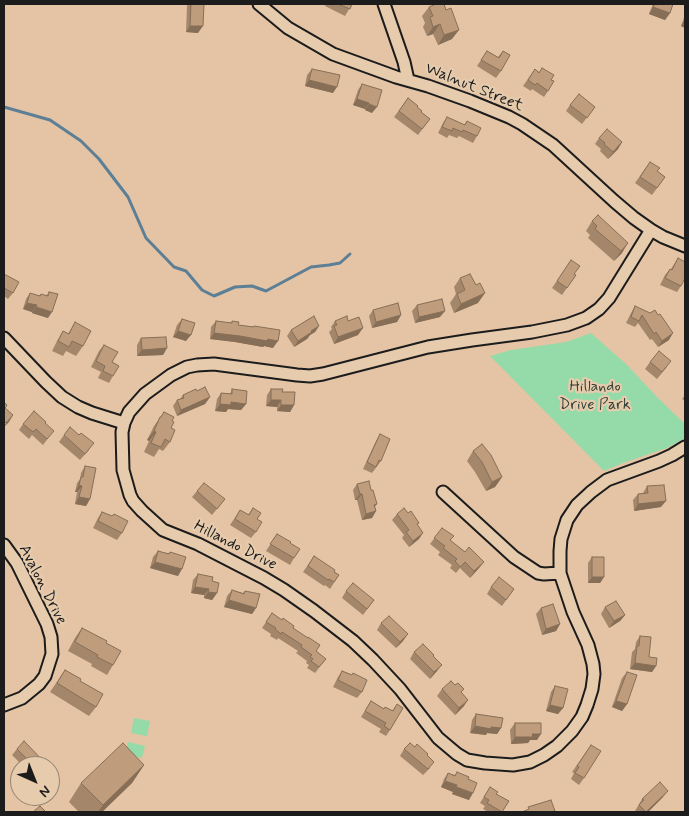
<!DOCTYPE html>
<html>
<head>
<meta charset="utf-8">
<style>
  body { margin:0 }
  #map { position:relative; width:689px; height:816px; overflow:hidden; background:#e4c4a4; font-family:Mynerve,sans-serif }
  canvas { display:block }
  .frame { position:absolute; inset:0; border:5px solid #1c1c1c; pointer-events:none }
  .north { position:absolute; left:10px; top:756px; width:50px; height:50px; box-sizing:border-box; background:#e6cbad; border:1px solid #958573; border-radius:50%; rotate:136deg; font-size:14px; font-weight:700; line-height:20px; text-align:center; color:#1c1c1c }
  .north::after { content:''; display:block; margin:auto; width:18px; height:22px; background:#1c1c1c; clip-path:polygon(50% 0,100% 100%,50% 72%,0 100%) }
</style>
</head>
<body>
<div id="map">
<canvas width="689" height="816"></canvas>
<div class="frame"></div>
<div class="north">N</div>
</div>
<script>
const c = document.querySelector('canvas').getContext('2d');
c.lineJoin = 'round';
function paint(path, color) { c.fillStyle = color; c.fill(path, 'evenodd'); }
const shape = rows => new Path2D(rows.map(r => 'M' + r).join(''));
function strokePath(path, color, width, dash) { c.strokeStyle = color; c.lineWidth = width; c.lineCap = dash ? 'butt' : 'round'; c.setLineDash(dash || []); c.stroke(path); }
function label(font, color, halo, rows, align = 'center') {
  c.font = font + ' Mynerve,sans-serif'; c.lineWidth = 4.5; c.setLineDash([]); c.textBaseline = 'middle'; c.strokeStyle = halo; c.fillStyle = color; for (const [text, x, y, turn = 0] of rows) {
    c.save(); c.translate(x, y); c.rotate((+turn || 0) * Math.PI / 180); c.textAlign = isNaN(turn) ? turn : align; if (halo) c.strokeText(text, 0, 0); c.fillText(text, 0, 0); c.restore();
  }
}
paint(shape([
  [591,333,627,365,657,397,685,424,685,438,667,448,623,463,604,471,490,356,511,350,566,342],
  [134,718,150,721,147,736,131,733],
  [128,742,145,746,142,758,125,754]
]), '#94dba9');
strokePath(shape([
  [4,107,50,120,81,141,99,159,128,197,146,238,174,267,186,271,202,290,214,296,235,287,252,286,266,291,311,267,329,265,340,263,350,254]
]), '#5d7f96', 3);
const street = shape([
  [259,4,288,28,333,54,396,77,428,86,470,101,509,117,522,124,553,145,614,201,634,218,651,230,663,237,685,246],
  [384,4,404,62,408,80],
  [651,230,609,298,599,309,586,318,567,325,532,332,472,340,428,347,323,374,310,376,297,375,214,364,197,365,187,367,171,375,145,394,129,412,124,423,122,432,123,470,130,495,133,501,142,511,163,530,198,544,264,578,284,590,314,611,353,641,373,660,400,689,438,738,457,754,467,760,485,763,513,765,530,762,544,755,557,746,572,731,582,717,587,705,592,689,594,674,593,664,588,645,573,612,560,573,560,551,561,539,567,520,577,505,591,492,607,480,659,461,672,455,685,447],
  [4,338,46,382,62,397,78,407,92,413,124,423],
  [443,492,514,557,538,573,544,574,560,573],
  [4,545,17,563,47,624,51,637,52,654,45,676,39,684,22,698,4,705]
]);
strokePath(street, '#1c1c1c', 15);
strokePath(street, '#e6cbad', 11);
paint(shape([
  [188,4,204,4,198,33,186,32,187,6],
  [326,4,352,4,345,16,325,6],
  [653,4,673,4,670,13,665,20,649,14],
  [429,7,446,10,452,39,438,45,433,34,427,36,423,27,425,23,422,16],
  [685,15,685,28,681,26],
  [487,51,498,57,503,51,501,71,496,78,477,66],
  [312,69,333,93,305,86,307,75],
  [535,69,551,80,548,91,544,97,532,89,531,91,523,86],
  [362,84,372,113,365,110,365,109,353,105,358,90],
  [408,98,421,112,430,119,418,135,394,117],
  [570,105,595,107,582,124,566,111],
  [447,117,464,125,467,121,477,136,473,143,459,136,457,138,449,135,447,138,438,133,443,123],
  [599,138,622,142,618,149,608,159,600,151,601,149,595,144],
  [650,162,657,171,665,177,652,195,635,183],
  [598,215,622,253,614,261,588,238,590,235,586,231,592,221],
  [678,258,681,286,677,292,660,285,665,275,670,269,671,269],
  [571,260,574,274,576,275,562,295,552,288],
  [4,274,13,293,8,299,4,296],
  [460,278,478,303,454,313,450,303,456,294,454,287],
  [49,292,48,318,32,313,32,312,23,309,26,299,30,293,39,296,41,294,46,296],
  [417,305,440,317,415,323,412,311],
  [635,306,669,340,658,347,652,339,650,340,638,323,635,327,626,323,631,313],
  [373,310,401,315,397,322,372,328,369,316],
  [182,319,186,341,173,337,177,325],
  [216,321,231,323,232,321,238,325,254,327,254,326,273,348,264,346,263,347,235,342,210,339,211,327],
  [335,321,358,335,334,344,329,332,332,329,331,327],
  [75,322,83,346,76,356,66,351,63,356,52,351,57,341,63,331,68,334],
  [319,326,315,332,310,335,307,339,294,347,287,336,291,330],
  [141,338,167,348,163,355,137,356,137,345],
  [104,345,112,362,113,376,109,383,98,378,101,372,91,367,99,351],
  [650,362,667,367,657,379,645,369],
  [232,389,246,404,241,410,228,409,226,412,215,411,217,399,221,393,230,394],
  [271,389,282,392,294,405,290,412,277,411,277,407,266,406,267,395],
  [197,391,210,397,205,404,177,416,173,406,177,400,180,399,183,395],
  [685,395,685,401,682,399],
  [164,412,172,421,170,442,163,451,159,449,154,457,144,452,149,441,147,440,154,426],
  [45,423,49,437,43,445,32,435,29,439,19,430,23,424],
  [380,434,381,461,372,473,363,469,376,441],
  [64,435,79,435,89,450,80,460,59,442],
  [473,451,502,477,495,487,486,491,475,472,467,461],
  [85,466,90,499,86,506,75,504,77,492,75,492,77,483,80,479,81,473],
  [357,484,371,490,377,504,375,507,376,511,372,518,362,520,357,500,355,500,353,490],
  [647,486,661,507,634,511,633,500,638,494,643,493],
  [197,491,225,499,212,515,192,497],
  [253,508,257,519,256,532,251,538,230,525,240,510,248,515],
  [102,512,112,516,114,514,122,533,117,540,93,528,98,518],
  [408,513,419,523,417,525,419,539,409,547,402,538,404,535,392,520,397,514],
  [442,528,451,541,465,552,484,562,479,568,470,578,460,568,456,573,450,568,452,565,438,555,440,552,430,544],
  [277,534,290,543,294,558,290,565,266,551],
  [158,551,168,554,170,552,178,576,150,568,153,557],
  [314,556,339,575,330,589,325,585,324,586,303,572],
  [592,557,604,577,600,583,588,583,588,563],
  [198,574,212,581,217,593,212,600,204,598,204,595,191,593,193,580],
  [491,587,514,589,502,606,487,594],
  [232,590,243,593,245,591,256,608,252,614,224,607,227,596],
  [346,591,374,600,363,615,342,598],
  [605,607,625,615,620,621,609,628,601,614],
  [541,608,560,624,556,631,542,635,536,614],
  [272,613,293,628,316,651,326,659,315,673,307,668,309,665,306,663,307,661,296,653,298,651,278,638,277,640,270,636,271,634,262,628],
  [381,623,403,641,396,648,377,630],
  [82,628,106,643,113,665,107,675,91,666,92,664,68,651,75,638],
  [640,636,649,657,656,666,652,672,630,669,632,652,635,649,636,642],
  [414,652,433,656,437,671,430,679,410,659],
  [65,670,80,681,96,707,89,716,50,692],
  [342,671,352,675,362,692,357,698,333,687,338,677],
  [627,672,627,704,622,711,612,707,622,678],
  [555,686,563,708,558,714,546,711,551,692],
  [442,689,461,692,464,706,455,715,437,696],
  [371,701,384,709,392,711,397,704,390,730,386,736,379,732,381,729,361,717],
  [476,714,501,728,497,734,487,733,486,735,470,733,472,720],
  [515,723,537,740,530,740,528,743,511,744,510,730],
  [591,745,584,778,579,785,571,779,574,773,572,772],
  [17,749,48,766,23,766,12,755],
  [404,749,427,755,430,768,423,775,400,756],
  [144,765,132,783,102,812,79,812,69,802,81,783],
  [457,772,468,779,469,800,452,794,453,792,441,787,444,779,448,773,455,775],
  [490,787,496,794,509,801,502,812,488,812,483,809,485,806,480,803],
  [663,797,648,812,635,812,635,811,642,799]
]), '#a4876b');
paint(shape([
  [653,7,670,13,665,20,649,14],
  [685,19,685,28,681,26],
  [440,24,433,34,427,36,433,27],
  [190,26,203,26,198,33,186,32],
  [459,30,452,39,438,45,444,35],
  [309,80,337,87,333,93,305,86],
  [357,99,369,103,365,109,353,105],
  [369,104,377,107,372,113,365,110],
  [622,142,618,149,608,159,613,152],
  [628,243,622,253,614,261,621,251],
  [485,293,478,303,454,313,461,304],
  [27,303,37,305,32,312,23,309],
  [36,307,52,312,48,318,32,313],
  [445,311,440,317,415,323,419,317],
  [401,315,397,322,372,328,376,322],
  [319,326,315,332,310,335,307,339,294,347,298,341,311,331],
  [363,328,358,335,334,344,338,337],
  [178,331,191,335,186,341,173,337],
  [214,333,268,339,278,341,273,348,264,346,263,347,235,342,210,339],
  [673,333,669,340,658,347,662,341],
  [167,348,163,355,137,356,142,350],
  [210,397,205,404,177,416,181,410],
  [271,400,281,400,277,407,266,406],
  [231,402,246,404,241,410,228,409,226,412,215,411,220,404],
  [281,405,294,405,290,412,277,411],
  [13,415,9,422,4,427,6,423],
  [154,431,156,432,149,441,147,440],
  [502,477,495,487,486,491,492,482],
  [79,485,82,486,77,492,75,492],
  [360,494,362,494,357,500,355,500],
  [79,497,90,499,86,506,75,504],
  [666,501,661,507,634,511,638,504],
  [376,511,372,518,362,520,366,514],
  [423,533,419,539,409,547,413,541],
  [155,562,182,569,178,576,150,568],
  [484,562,479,568,470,578,474,571],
  [592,577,604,577,600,583,588,583],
  [195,587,209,589,204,595,191,593],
  [208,592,217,593,212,600,204,598],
  [229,600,256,608,252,614,224,607],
  [625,615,620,621,609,628,614,621],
  [560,624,556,631,542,635,546,629],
  [408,634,403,641,396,648,400,642],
  [635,663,656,666,652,672,630,669],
  [442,665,437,671,430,679,434,672],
  [468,700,464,706,455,715,459,708],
  [616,701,627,704,622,711,612,707],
  [550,705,563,708,558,714,546,711],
  [475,726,491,727,501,728,497,734,487,733,486,735,470,733],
  [532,734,541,734,537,740,530,740,528,743,511,744,515,737],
  [144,765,132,783,102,812,98,812,103,805],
  [445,781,457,785,453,792,441,787],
  [456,787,473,793,469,800,452,794],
  [668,791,663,797,648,812,645,812]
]), '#866e57');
const building = shape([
  [191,4,204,4,203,26,190,26,191,4],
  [338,4,352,4,350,9,338,4],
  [436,4,444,4,446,10,451,8,459,30,444,35,440,24,433,27,430,17,433,16,429,7,436,4],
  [655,4,673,4,670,13,653,7,655,4],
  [487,51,499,58,503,51,510,55,501,71,481,60,487,51],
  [542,68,554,75,551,80,554,81,548,91,537,83,535,85,528,80,535,69,539,73,542,68],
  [312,69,340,75,337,87,309,80,312,69],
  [362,84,382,90,377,107,369,104,369,103,357,99,362,84],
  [579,94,595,107,587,118,570,105,579,94],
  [408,98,418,106,417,107,422,111,421,112,430,119,422,129,399,111,408,98],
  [447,117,465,125,467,121,481,128,477,136,463,130,462,132,453,128,452,131,442,127,447,117],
  [607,129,622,142,613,152,604,144,605,143,599,138,607,129],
  [650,162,660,168,657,171,665,177,657,188,640,177,650,162],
  [598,215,628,243,621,251,595,229,597,226,592,221,598,215],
  [678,258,685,262,685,278,681,286,665,278,670,269,672,270,678,258],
  [571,260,580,266,574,274,576,275,567,288,557,281,571,260],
  [4,274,19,282,13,293,4,288,4,274],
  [470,274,476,285,480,283,485,293,461,304,457,294,465,290,460,278,470,274],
  [49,292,58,294,52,312,36,307,37,305,27,303,30,293,40,296,41,294,48,296,49,292],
  [442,299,445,311,419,317,417,305,442,299],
  [398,303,401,315,376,322,373,310,398,303],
  [635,306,650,313,655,310,658,315,660,314,673,333,662,341,656,332,654,334,642,315,639,321,631,317,635,306],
  [314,316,319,326,311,331,312,332,298,341,291,330,314,316],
  [347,316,348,321,359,317,363,328,338,337,334,326,337,325,335,321,347,316],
  [182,319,195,323,191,335,178,331,182,319],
  [216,321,232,323,232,321,239,322,238,325,254,327,254,326,280,330,278,341,268,339,267,341,240,336,214,333,216,321],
  [75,322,91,331,83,346,72,341,69,347,58,341,63,331,69,334,75,322],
  [166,337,167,348,142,350,141,338,166,337],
  [104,345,118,352,112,362,119,366,113,376,103,371,105,366,96,361,104,345],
  [659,351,671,361,662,372,650,362,659,351],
  [205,387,210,397,181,410,177,400,184,398,183,395,196,389,197,391,205,387],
  [232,389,247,391,246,404,231,402,231,405,220,404,221,393,232,394,232,389],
  [271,389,283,389,282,392,295,392,294,405,281,405,281,400,271,400,271,389],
  [4,402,7,405,5,408,13,415,6,423,4,421,4,402],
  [34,411,46,422,45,423,54,431,47,439,36,429,33,432,23,424,34,411],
  [164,412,174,417,172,421,174,422,171,428,175,430,170,442,165,439,161,447,151,443,156,432,154,431,160,417,161,417,164,412],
  [70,427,79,435,81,433,94,443,85,454,64,435,70,427],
  [380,434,390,439,381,461,379,460,376,467,367,462,380,434],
  [482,444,491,455,502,477,492,482,482,462,473,451,482,444],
  [85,466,96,468,90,499,79,497,82,486,79,485,81,477,83,477,85,466],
  [369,481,371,490,373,490,377,504,374,505,376,511,366,514,362,494,360,494,357,484,369,481],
  [204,483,225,499,217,509,197,491,204,483],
  [664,485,666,501,638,504,638,494,648,493,647,486,664,485],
  [253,508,261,513,257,519,262,522,256,532,235,519,240,510,249,515,253,508],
  [404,508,408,513,411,511,419,523,417,524,423,533,413,541,406,532,409,530,397,514,404,508],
  [102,512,112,516,114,514,128,521,122,533,98,521,102,512],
  [442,528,454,536,450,540,465,552,469,547,484,562,474,571,465,562,460,567,455,561,457,559,443,548,445,546,434,538,442,528],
  [277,534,291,542,290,543,300,549,294,558,270,544,277,534],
  [158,551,169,554,170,552,186,557,182,569,155,562,158,551],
  [314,556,335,570,334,572,339,575,334,582,329,579,328,580,308,566,314,556],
  [592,557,604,557,604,577,592,577,592,557],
  [198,574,213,577,212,581,219,583,217,593,208,592,209,589,195,587,198,574],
  [499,577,514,589,506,600,491,587,499,577],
  [353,583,374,600,367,609,346,591,353,583],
  [232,590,244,594,245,591,260,594,256,608,229,600,232,590],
  [616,601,625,615,614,621,605,607,616,601],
  [553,604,560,624,546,629,541,608,553,604],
  [272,613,282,620,283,618,294,626,293,628,308,638,308,637,320,645,316,651,326,659,319,667,311,661,313,659,310,657,312,655,301,647,302,645,282,632,281,634,275,629,276,628,266,622,272,613],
  [389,616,408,634,400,642,381,623,389,616],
  [82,628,107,641,106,643,121,651,113,665,97,657,98,655,75,642,82,628],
  [640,636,651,637,649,657,657,658,656,666,635,663,637,646,639,646,640,636],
  [423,644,434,655,433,656,442,665,434,672,414,652,423,644],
  [65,670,81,679,80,681,103,694,96,707,57,683,65,670],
  [342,671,352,675,353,673,367,680,362,692,338,680,342,671],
  [627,672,637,675,627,704,616,701,627,672],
  [451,681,455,685,458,683,464,689,461,692,468,700,459,708,442,689,451,681],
  [555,686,568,689,563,708,550,705,555,686],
  [371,701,384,709,385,707,393,711,397,704,403,708,390,730,384,726,386,723,365,711,371,701],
  [476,714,503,718,501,728,491,727,491,729,475,726,476,714],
  [515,723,541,723,541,734,532,734,533,737,515,737,515,723],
  [24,741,48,766,34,766,17,749,24,741],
  [123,743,144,765,103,805,81,783,123,743],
  [410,743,415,747,417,744,428,754,427,755,434,762,428,769,404,749,410,743],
  [591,745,601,751,584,778,575,773,579,767,577,766,591,745],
  [457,772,469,777,468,779,477,783,473,793,456,787,457,785,445,781,448,773,455,776,457,772],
  [660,782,668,791,646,812,639,805,644,800,642,799,660,782],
  [490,787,498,792,496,794,509,801,502,812,487,803,489,800,484,797,490,787],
  [551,800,555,811,550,812,522,812,529,809,528,807,551,800],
  [40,806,46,812,33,812,40,806]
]);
paint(building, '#bf9d7c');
strokePath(building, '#866e57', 1);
label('16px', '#1c1c1c', '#e6cbad', [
  ["Walnut Street",474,88,22],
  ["Hillando Drive",235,546,27],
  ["Avalon Drive",42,585,63]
]);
label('16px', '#344238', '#e6cbad', [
  ["Hillando",595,388],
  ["Drive Park",595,406]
]);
</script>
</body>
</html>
